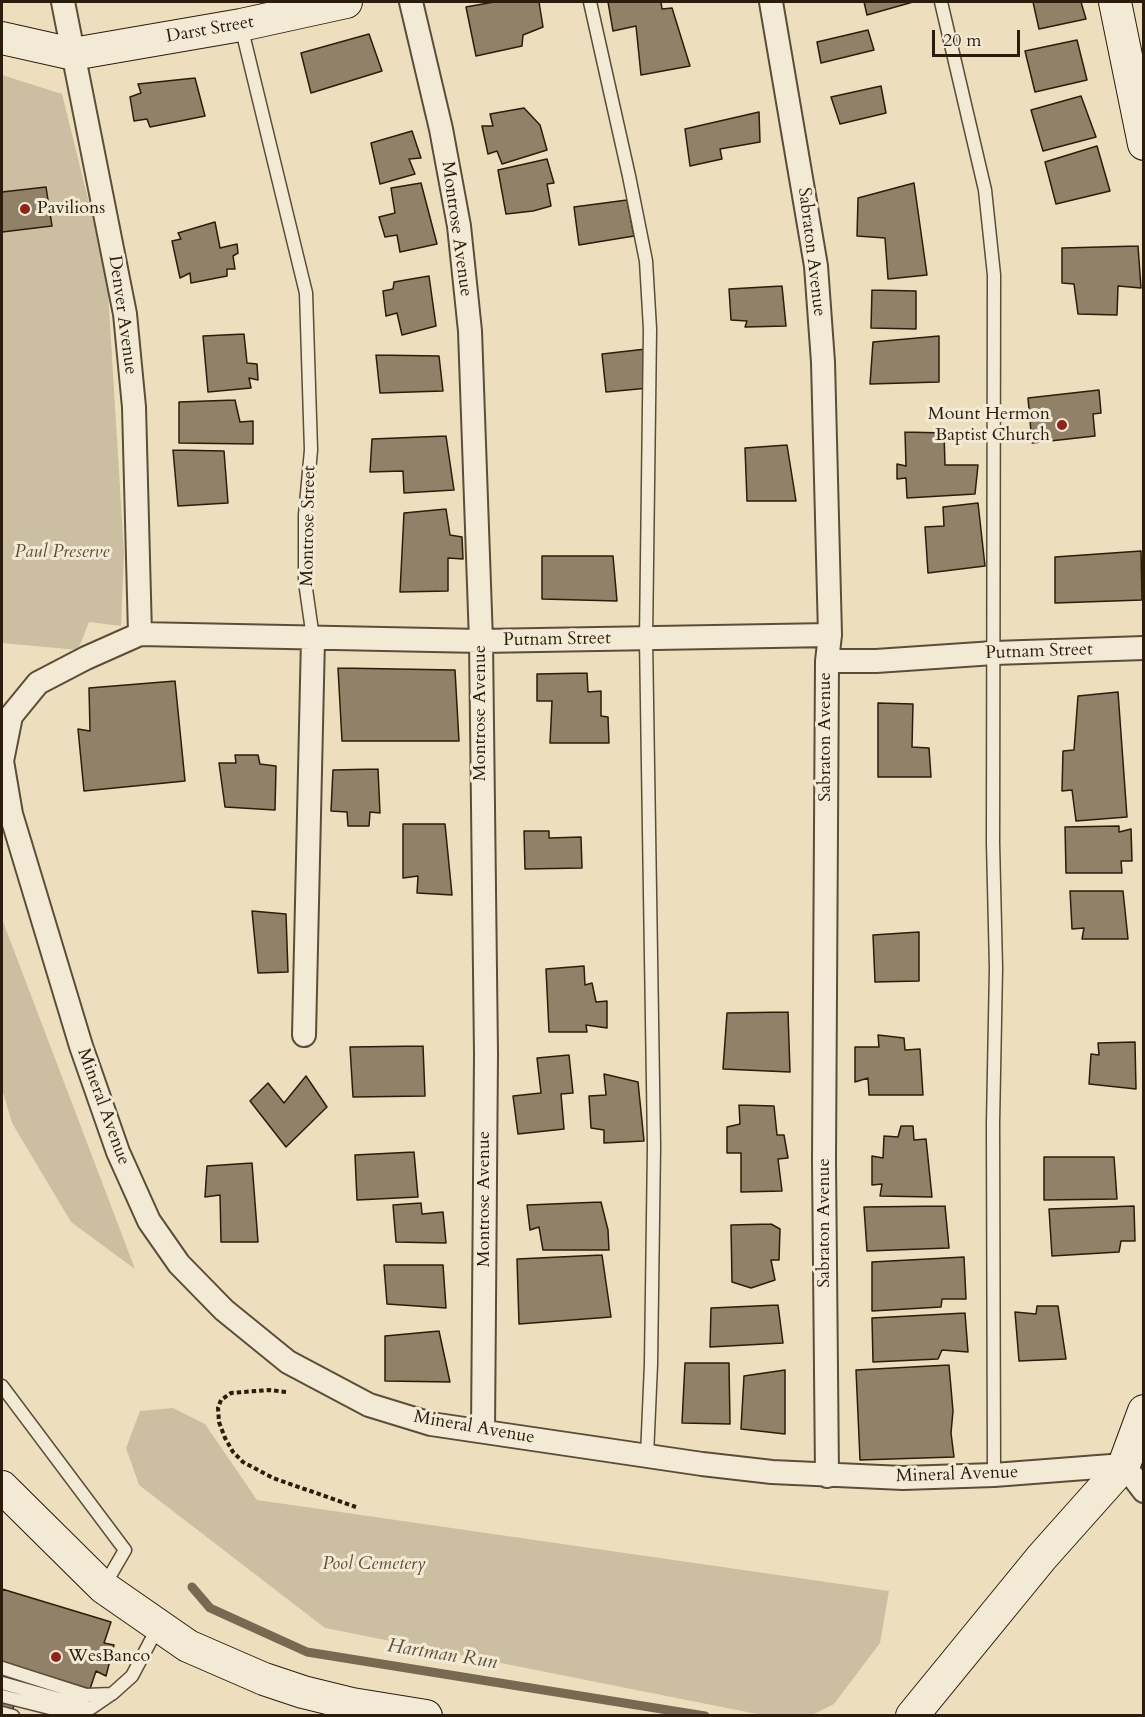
<!DOCTYPE html>
<html>
<head>
<meta charset="utf-8">
<style>
  body { margin:0 }
  #map { position:relative; width:1145px; height:1717px; overflow:hidden; background:#eddfbe; font-family:Cardo,serif }
  canvas { display:block }
  .frame { position:absolute; inset:0; border:3px solid #2c1c0b; pointer-events:none }
  .scale { position:absolute; left:932px; top:30px; width:88px; height:27px; box-sizing:border-box; border:3px solid #2c1c0b; border-top:0; padding-left:8px; font-size:18px; line-height:21px; white-space:nowrap; color:#2c1c0b; -webkit-text-stroke:4px #f3ead5; paint-order:stroke }
</style>
</head>
<body>
<div id="map">
<canvas width="1145" height="1717"></canvas>
<div class="frame"></div>
<div class="scale">20 m</div>
</div>
<script>
const c = document.querySelector('canvas').getContext('2d');
c.lineJoin = 'round';
function paint(path, color) { c.fillStyle = color; c.fill(path, 'evenodd'); }
const shape = rows => new Path2D(rows.map(r => 'M' + r).join(''));
function strokePath(path, color, width, dash) { c.strokeStyle = color; c.lineWidth = width; c.lineCap = dash ? 'butt' : 'round'; c.setLineDash(dash || []); c.stroke(path); }
function label(font, color, halo, rows, align = 'center') {
  c.font = font + ' Cardo,serif'; c.lineWidth = 6; c.setLineDash([]); c.textBaseline = 'middle'; c.strokeStyle = halo; c.fillStyle = color; for (const [text, x, y, turn = 0] of rows) {
    c.save(); c.translate(x, y); c.rotate((+turn || 0) * Math.PI / 180); c.textAlign = isNaN(turn) ? turn : align; if (halo) c.strokeText(text, 0, 0); c.fillText(text, 0, 0); c.restore();
  }
}
paint(shape([
  [2,75,62,94,107,275,124,553,121,626,89,622,78,650,2,643],
  [2,919,135,1269,71,1222,12,1123,2,1089],
  [173,1408,205,1424,257,1500,889,1591,880,1643,834,1704,812,1715,767,1716,325,1628,139,1485,126,1448,140,1411]
]), '#ccbea0');
strokePath(shape([
  [192,1587,210,1608,307,1652,705,1716]
]), '#786952', 9);
const building = shape([
  [494,2,539,2,543,27,523,35,522,46,476,56,466,7,494,2],
  [608,2,661,2,662,9,672,8,690,66,641,75,636,26,613,31,608,2],
  [864,2,913,2,867,15,864,2],
  [1033,2,1081,2,1086,19,1039,29,1033,2],
  [868,30,874,50,821,63,817,42,868,30],
  [369,34,382,71,311,93,301,53,369,34],
  [1077,40,1087,80,1035,92,1025,51,1077,40],
  [195,78,205,116,150,127,147,119,134,121,130,97,141,93,138,84,195,78],
  [881,86,886,113,840,124,831,97,881,86],
  [1081,96,1096,137,1043,151,1031,110,1081,96],
  [524,108,540,125,547,150,502,164,497,151,488,154,482,126,493,126,490,114,524,108],
  [759,112,760,142,720,149,722,159,690,166,685,129,759,112],
  [412,131,421,158,409,159,415,174,380,184,371,143,412,131],
  [1097,146,1110,191,1056,204,1045,162,1097,146],
  [547,159,554,183,547,184,551,206,533,211,506,214,498,170,547,159],
  [421,183,437,244,400,252,397,235,385,237,379,217,395,213,391,188,421,183],
  [914,183,927,275,888,279,885,238,857,236,858,198,914,183],
  [46,187,52,226,2,232,2,192,46,187],
  [627,200,634,236,579,245,574,207,627,200],
  [215,222,220,248,237,244,238,253,233,256,235,269,227,269,227,276,191,283,190,273,180,278,172,241,181,239,178,233,215,222],
  [1138,246,1141,288,1118,286,1117,315,1078,314,1074,284,1062,283,1062,248,1138,246],
  [429,276,436,326,402,335,397,313,386,316,383,291,393,289,394,282,429,276],
  [782,286,786,326,745,327,747,321,731,320,729,289,782,286],
  [872,290,916,291,916,329,871,328,872,290],
  [244,334,247,363,257,364,258,380,249,378,251,388,208,392,203,336,244,334],
  [939,336,939,382,870,384,873,342,939,336],
  [646,349,649,388,606,392,602,354,646,349],
  [376,355,439,356,443,391,380,393,376,355],
  [1099,390,1101,413,1093,414,1095,436,1032,443,1028,398,1099,390],
  [235,400,240,422,253,421,253,444,179,443,179,402,235,400],
  [905,432,944,433,945,465,978,465,975,494,907,498,906,478,897,479,897,464,906,466,905,432],
  [446,436,454,490,404,493,403,471,370,472,372,439,446,436],
  [787,445,796,501,747,501,745,448,787,445],
  [173,450,224,451,228,503,178,506,173,450],
  [978,503,985,566,928,573,925,527,944,526,943,507,978,503],
  [446,509,450,535,462,537,463,559,448,558,448,591,400,592,404,513,446,509],
  [1141,551,1142,600,1055,603,1055,557,1141,551],
  [542,556,613,556,617,601,542,599,542,556],
  [338,668,455,670,459,741,342,741,338,668],
  [587,673,588,692,601,691,601,716,608,717,609,743,550,743,552,701,537,701,537,674,587,673],
  [175,681,185,781,84,791,78,729,90,731,89,688,175,681],
  [1118,692,1127,817,1076,821,1072,790,1062,791,1063,751,1074,750,1078,696,1118,692],
  [878,703,913,704,912,747,929,748,931,777,878,777,878,703],
  [235,755,258,755,260,764,276,766,275,810,225,807,219,763,236,763,235,755],
  [378,769,380,813,370,812,369,826,348,826,347,812,331,811,333,770,378,769],
  [403,824,445,824,452,895,417,893,418,876,403,878,403,824],
  [1119,826,1119,832,1131,829,1132,861,1121,861,1122,873,1066,873,1065,827,1119,826],
  [524,831,549,831,549,838,581,837,582,868,525,869,524,831],
  [1070,891,1123,891,1128,939,1082,939,1084,928,1072,929,1070,891],
  [252,911,286,914,288,972,258,973,252,911],
  [919,932,919,981,875,982,873,935,919,932],
  [584,966,585,985,592,983,596,1002,607,1001,607,1028,586,1025,587,1032,549,1032,546,969,584,966],
  [788,1012,790,1072,723,1069,727,1013,788,1012],
  [878,1035,904,1038,905,1050,920,1049,923,1095,869,1095,868,1078,855,1082,855,1047,879,1047,878,1035],
  [1135,1042,1136,1089,1089,1084,1091,1054,1099,1055,1098,1043,1135,1042],
  [423,1046,425,1096,353,1097,350,1047,423,1046],
  [569,1055,573,1093,561,1094,564,1129,518,1134,513,1096,541,1093,537,1058,569,1055],
  [604,1074,638,1082,644,1141,604,1143,604,1130,591,1128,589,1096,606,1095,604,1074],
  [306,1076,327,1107,286,1147,250,1101,268,1083,284,1103,306,1076],
  [739,1105,774,1106,777,1135,784,1135,788,1158,778,1159,782,1191,741,1192,741,1153,727,1153,727,1127,740,1124,739,1105],
  [901,1126,913,1126,914,1140,926,1139,932,1197,880,1196,882,1184,872,1185,872,1156,883,1158,884,1136,898,1137,901,1126],
  [414,1152,418,1197,357,1200,355,1155,414,1152],
  [1044,1157,1114,1157,1117,1199,1044,1200,1044,1157],
  [252,1163,258,1242,221,1242,220,1195,205,1197,207,1166,252,1163],
  [601,1202,608,1230,609,1250,543,1250,539,1227,530,1230,527,1205,601,1202],
  [421,1203,422,1214,443,1212,446,1243,396,1242,393,1205,421,1203],
  [945,1206,949,1248,867,1251,864,1207,945,1206],
  [1134,1206,1135,1241,1121,1241,1119,1252,1052,1256,1049,1209,1134,1206],
  [771,1224,780,1229,779,1260,771,1260,775,1280,751,1288,732,1282,731,1225,771,1224],
  [602,1255,611,1317,519,1324,517,1259,602,1255],
  [964,1257,966,1299,942,1299,941,1307,872,1311,872,1262,964,1257],
  [384,1265,443,1265,446,1308,387,1304,384,1265],
  [778,1305,783,1343,710,1347,711,1308,778,1305],
  [1037,1306,1058,1306,1066,1359,1019,1361,1015,1312,1036,1314,1037,1306],
  [965,1313,968,1352,942,1350,938,1359,873,1362,872,1318,965,1313],
  [439,1331,450,1382,385,1381,385,1336,439,1331],
  [685,1363,729,1363,730,1424,682,1423,685,1363],
  [949,1365,953,1411,951,1433,954,1457,860,1460,856,1370,949,1365],
  [785,1370,785,1434,741,1429,744,1376,785,1370],
  [2,1589,111,1622,104,1643,114,1645,106,1676,96,1671,90,1689,24,1669,11,1716,2,1716,2,1589]
]);
paint(building, '#908168');
strokePath(building, '#2c1c0b', 1.5);
const lane = shape([
  [590,2,629,176,646,261,650,329,646,639,654,1146,651,1364,647,1456],
  [941,2,985,190,994,275,993,843,996,968,993,1123,994,1475],
  [241,26,306,293,311,450,305,515,305,582,313,638],
  [2,1386,125,1550,104,1586],
  [2,1668,86,1695,112,1694,132,1676,158,1627],
  [2,1683,91,1708,110,1695],
  [2,1696,78,1715,91,1708],
  [2,1713,13,1716]
]);
const street = shape([
  [63,2,125,314,134,407,140,634],
  [411,2,441,129,459,226,470,331,481,641,486,1054,483,1431],
  [771,2,816,266,823,362,830,635,827,661,824,1160,827,1476],
  [830,635,481,641,140,634,86,658,38,683,11,716,2,761,11,814,81,1046,118,1152,149,1221,179,1264,224,1310,288,1362,369,1405,431,1424,702,1464,772,1472,903,1478,994,1475,1124,1465,1144,1491],
  [827,661,876,661,994,653,1144,648],
  [304,1035,313,638]
]);
const secondary = shape([
  [1115,2,1144,144],
  [2,38,73,54,241,25,346,2],
  [2,1487,103,1587,188,1646,264,1679,303,1692,352,1704,426,1716],
  [912,1716,1042,1557,1124,1465,1144,1411]
]);
strokePath(lane, '#5c4d38', 15);
strokePath(street, '#5c4d38', 26);
strokePath(secondary, '#2c1c0b', 34);
strokePath(shape([
  [286,1392,269,1390,231,1393,221,1400,218,1408,219,1422,225,1438,233,1452,243,1462,273,1478,356,1507]
]), '#2c1c0b', 4, [4.5, 3]);
strokePath(lane, '#f3ead5', 12);
strokePath(street, '#f3ead5', 22);
strokePath(secondary, '#f3ead5', 32);
for (const [x, y, r, color] of [
  [25,209,6,"#8f2418"],
  [1062,425,6,"#8f2418"],
  [56,1657,6,"#8f2418"]
]) { const dot = new Path2D(); dot.arc(x, y, r, 0, 2 * Math.PI); c.fillStyle = color; c.fill(dot); strokePath(dot, '#f3ead5', 2); }
label('18px', '#2c1c0b', '#f3ead5', [
  ["Darst Street",210,30,-10],
  ["Montrose Avenue",456,229,82],
  ["Sabraton Avenue",811,252,83],
  ["Denver Avenue",122,315,82],
  ["Montrose Street",309,526,-89],
  ["Putnam Street",557,640,-1],
  ["Putnam Street",1039,652,-2],
  ["Montrose Avenue",481,713,-90],
  ["Sabraton Avenue",826,737,-90],
  ["Mineral Avenue",103,1107,70],
  ["Montrose Avenue",485,1199,-90],
  ["Sabraton Avenue",825,1223,-90],
  ["Mineral Avenue",474,1428,10],
  ["Mineral Avenue",957,1475,-2]
]);
label('18px', '#2c1c0b', '#f3ead5', [
  ["Pavilions",37,209],
  ["Mount Hermon",1050,415,"right"],
  ["Baptist Church",1050,436,"right"],
  ["WesBanco",68,1657]
], 'left');
label('italic 18px', '#5c4d38', '#f3ead5', [
  ["Paul Preserve",62,553],
  ["Pool Cemetery",374,1565]
]);
label('italic 20px', '#5f503a', '#f3ead5', [
  ["Hartman Run",442,1655,9]
]);
</script>
</body>
</html>
